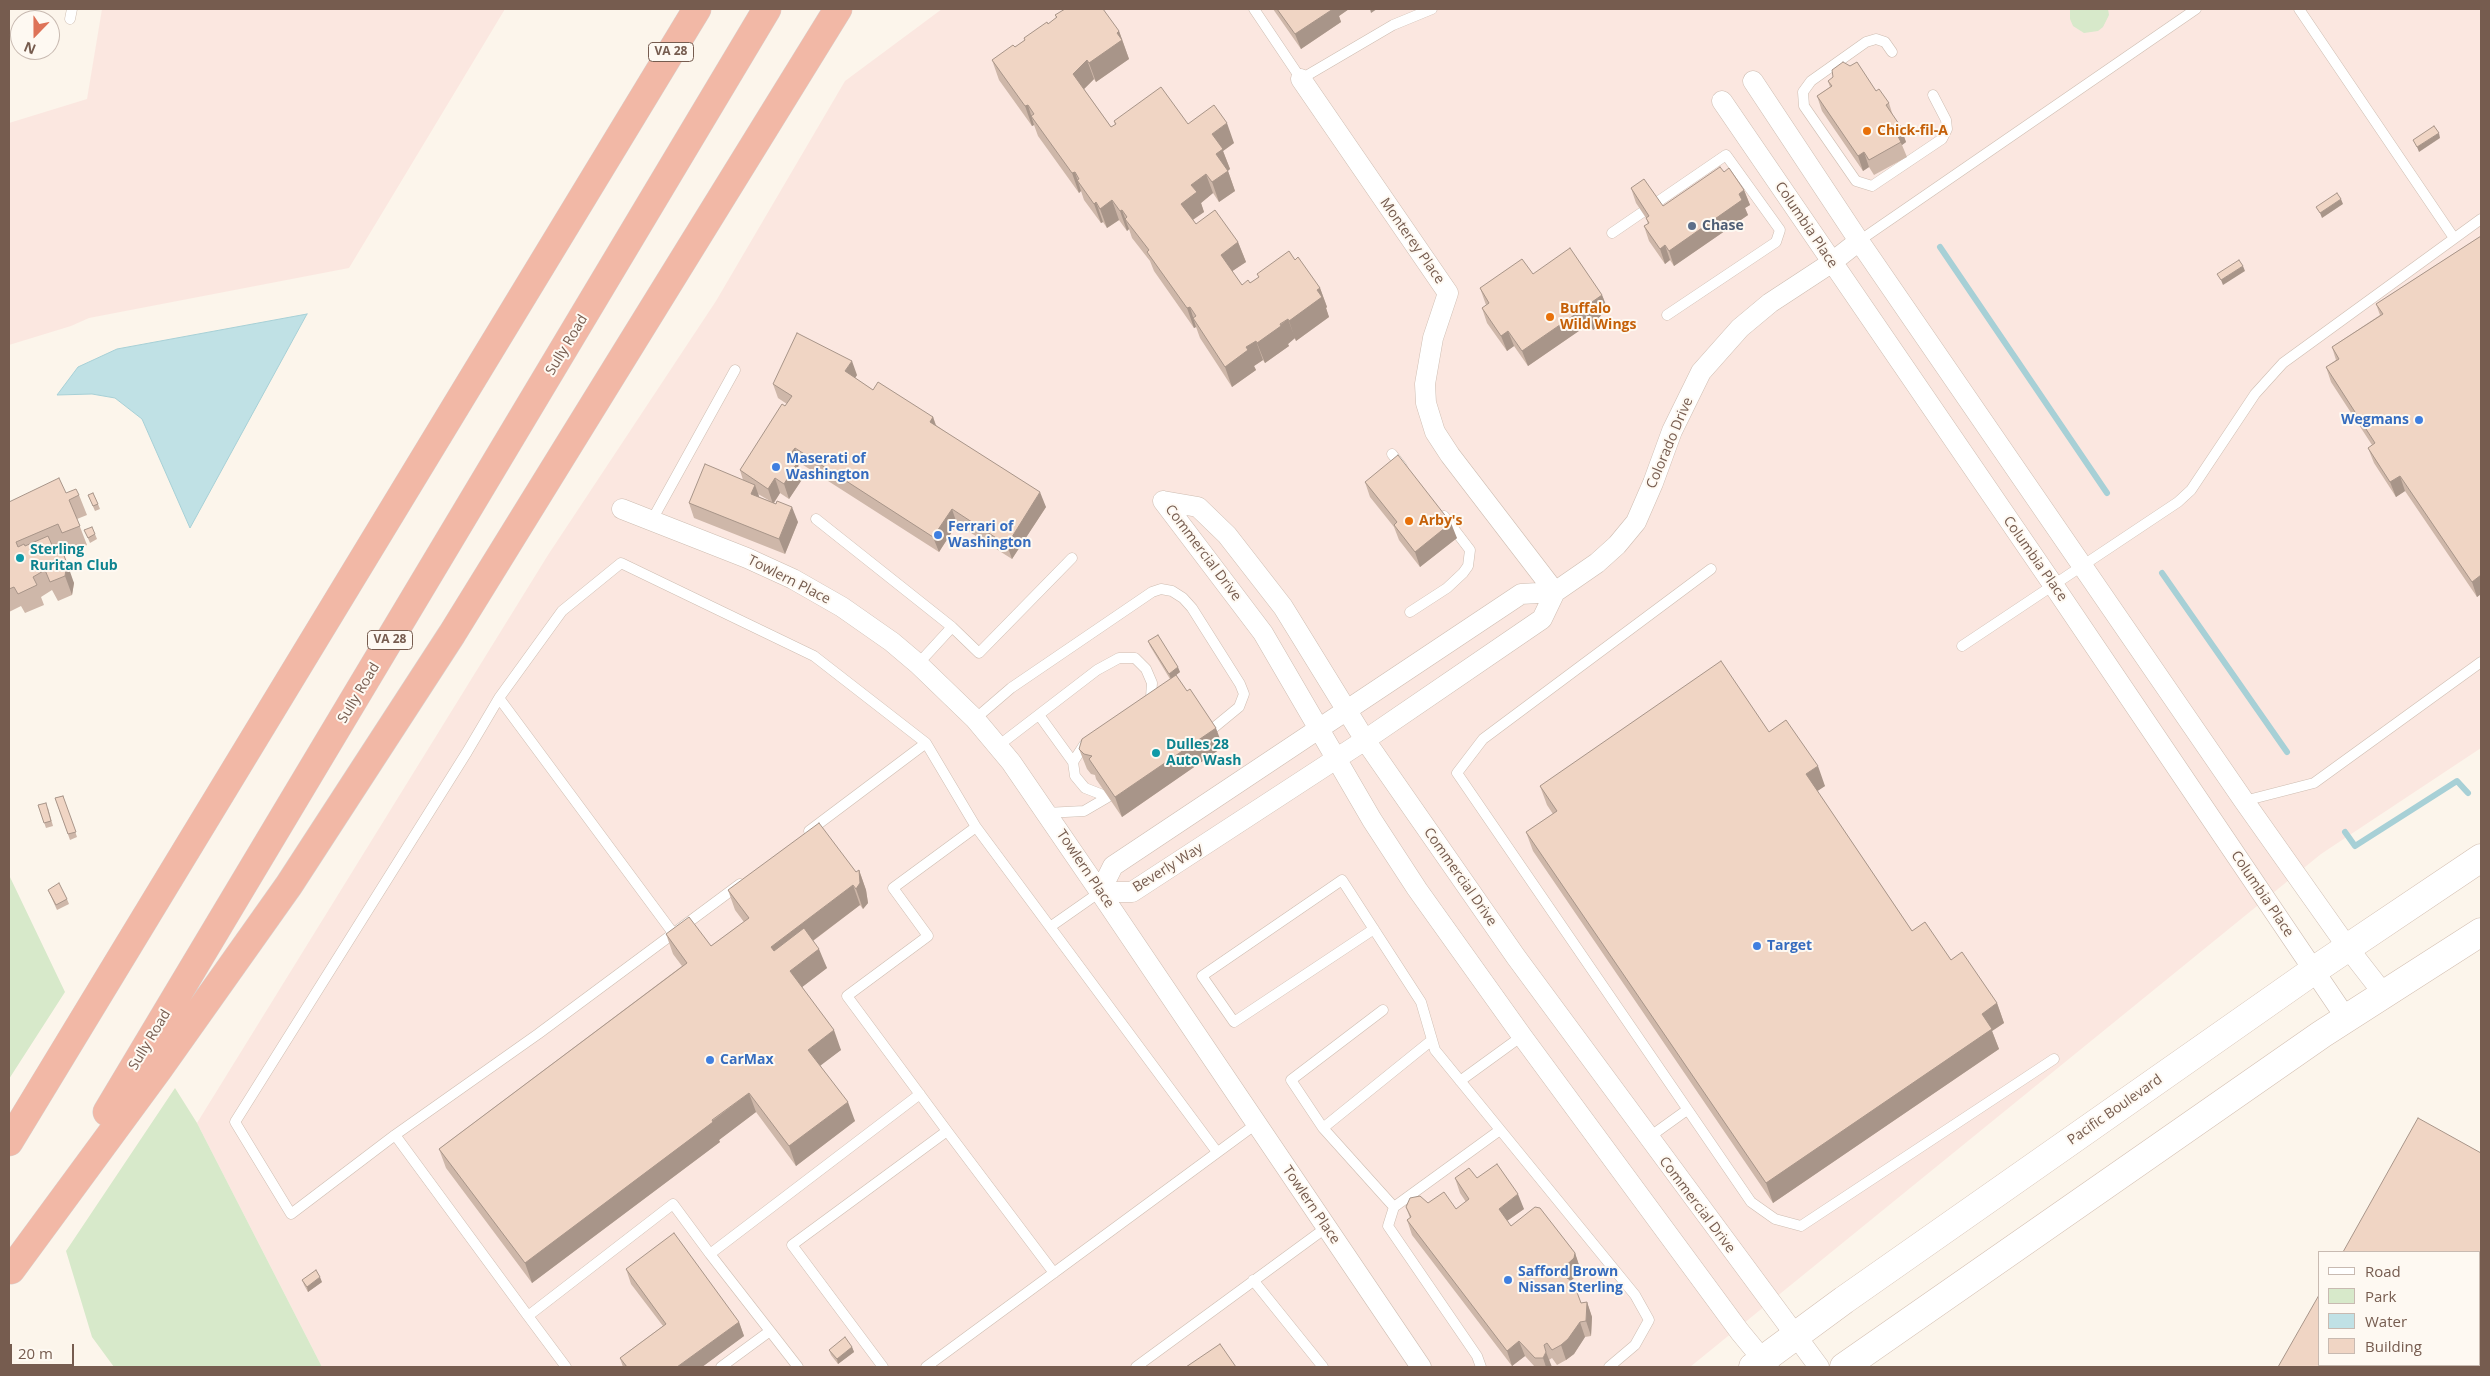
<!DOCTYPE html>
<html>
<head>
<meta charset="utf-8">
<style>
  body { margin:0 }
  #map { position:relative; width:2490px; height:1376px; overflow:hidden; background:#fcf5eb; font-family:"Open Sans",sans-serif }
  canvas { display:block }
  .frame { position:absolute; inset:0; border:10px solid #765c4f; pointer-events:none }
  .legend { position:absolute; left:2318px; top:1251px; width:162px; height:115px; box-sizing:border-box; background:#fef9f2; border:1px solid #c8bab1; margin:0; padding:6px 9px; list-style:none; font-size:15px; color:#765c4f }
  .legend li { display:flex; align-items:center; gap:10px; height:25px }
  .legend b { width:25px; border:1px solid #c8bab1 }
  .north { position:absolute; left:10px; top:10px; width:50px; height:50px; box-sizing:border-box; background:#fef9f2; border:1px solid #c8bab1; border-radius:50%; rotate:202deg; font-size:14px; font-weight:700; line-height:20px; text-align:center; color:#765c4f }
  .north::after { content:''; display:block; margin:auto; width:18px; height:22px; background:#de7358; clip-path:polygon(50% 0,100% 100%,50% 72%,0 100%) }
  .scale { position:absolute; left:10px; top:1344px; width:64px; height:22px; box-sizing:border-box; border:2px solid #765c4f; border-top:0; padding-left:6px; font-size:15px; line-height:18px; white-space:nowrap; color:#765c4f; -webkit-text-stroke:4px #fef9f2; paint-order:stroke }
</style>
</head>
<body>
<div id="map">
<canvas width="2490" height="1376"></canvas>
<div class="frame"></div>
<ul class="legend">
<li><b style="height:6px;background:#fff"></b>Road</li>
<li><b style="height:14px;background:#d7e9ca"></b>Park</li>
<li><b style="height:14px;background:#c0e1e5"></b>Water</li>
<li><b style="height:14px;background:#f0d5c4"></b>Building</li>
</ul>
<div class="north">N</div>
<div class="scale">20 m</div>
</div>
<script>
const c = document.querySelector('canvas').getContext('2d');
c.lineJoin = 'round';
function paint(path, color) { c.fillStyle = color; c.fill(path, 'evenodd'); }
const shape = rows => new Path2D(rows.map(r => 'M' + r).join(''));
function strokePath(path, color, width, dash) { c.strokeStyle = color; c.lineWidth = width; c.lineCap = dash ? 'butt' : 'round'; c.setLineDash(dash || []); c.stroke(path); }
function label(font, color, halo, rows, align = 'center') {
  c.font = font + ' "Open Sans",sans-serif'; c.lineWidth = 4; c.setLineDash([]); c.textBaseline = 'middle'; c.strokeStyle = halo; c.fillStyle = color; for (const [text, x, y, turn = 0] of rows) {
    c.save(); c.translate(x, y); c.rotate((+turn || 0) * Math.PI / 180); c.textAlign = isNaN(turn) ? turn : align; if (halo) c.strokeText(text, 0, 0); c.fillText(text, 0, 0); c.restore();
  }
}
paint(shape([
  [102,9,505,9,349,268,89,318,71,326,9,345,9,123,87,99],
  [942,9,2481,9,2481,748,2321,854,1690,1367,322,1367,197,1123,548,555,716,301,845,81]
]), '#fbe7e0');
paint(shape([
  [2070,9,2108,9,2109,15,2103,27,2098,31,2084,33,2073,26,2070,19],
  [9,875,65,992,9,1079],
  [175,1088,197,1123,322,1367,114,1367,92,1337,66,1251]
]), '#d7e9ca');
const water = shape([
  [307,314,190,528,142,419,115,398,92,394,57,395,78,367,117,349,307,314]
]);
paint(water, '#c0e1e5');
strokePath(water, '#a7d0d6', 1);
strokePath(shape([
  [1940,247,2107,493],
  [2162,573,2287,752],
  [2345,832,2355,846,2457,781,2468,793]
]), '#a7d0d6', 6);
const service = shape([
  [1254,9,1301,79,1393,25,1432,9],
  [2299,9,2454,238],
  [70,19,72,9],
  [1892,52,1885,42,1876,39,1866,42,1811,81,1803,92,1804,106,1856,181,1872,186,1942,139,1947,129,1946,120,1933,95],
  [1612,233,1726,155,1780,230,1776,242,1667,315],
  [1859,241,2196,9],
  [1392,454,1402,467],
  [816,519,952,627],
  [652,520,735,370],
  [1711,569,1483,739,1457,773,1751,1202,1775,1219,1801,1226,2054,1059],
  [1410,612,1447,588,1463,573,1468,566,1470,550,1444,516],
  [1962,646,2178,502,2191,490,2255,394,2283,363,2481,219],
  [918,664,952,627,979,653,1072,558],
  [499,698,673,933],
  [1039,715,1073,762],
  [975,719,1011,688,1152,592,1161,589,1172,591,1183,598,1192,608,1240,684,1244,694,1239,707,1211,730],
  [1089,742,1084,745,1073,762,1075,776,1085,788,1108,797],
  [998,746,1097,670,1119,658,1135,658,1146,669,1152,683,1151,697,1147,703],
  [2244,801,2314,783,2481,662],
  [1046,813,1084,811,1108,797],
  [809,831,926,743],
  [1050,927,1100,892],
  [1374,929,1234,1022,1202,976,1342,880,1421,1002,1435,1050,1635,1295,1649,1320,1635,1345,1609,1367],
  [1432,1040,1323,1128,1394,1207,1388,1226,1477,1356,1481,1367],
  [1460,1081,1522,1036],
  [1323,1128,1291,1080,1383,1010],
  [947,1131,1054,1273],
  [395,1135,538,1034,740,884],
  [1648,1138,1687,1110],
  [1394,1207,1500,1130],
  [1253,1280,1323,1367],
  [528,1316,395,1135,291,1214,235,1122,467,752,499,698,562,611,621,563,814,656,926,743,976,827],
  [566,1367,528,1316,673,1204,710,1254],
  [721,1367,770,1331],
  [798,1367,710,1254,920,1094],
  [883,1367,792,1245,947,1131,847,996,928,936,893,888,976,827,1217,1152],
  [926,1367,1256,1124],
  [1136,1367,1327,1227]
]);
const minor = shape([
  [1301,79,1448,293,1433,338,1425,384,1426,403,1435,432,1450,455,1555,592],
  [1753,81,1859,241,2244,801,2348,948,2383,993],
  [1722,101,2054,586,2346,1018],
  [1163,501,1198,507,1227,535,1283,607,1365,740,1516,957,1819,1367],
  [1163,501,1263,633,1372,820,1417,889,1522,1036,1740,1332,1769,1367],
  [622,509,747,558,793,579,842,607,892,642,918,664,975,719,1011,762,1100,892,1421,1367],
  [1555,592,1521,594,1113,866,1100,892,1132,892,1365,740,1542,619,1555,592,1597,563,1617,545,1636,522,1653,483,1672,431,1701,372,1740,328,1770,303,1831,263,1859,241]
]);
const secondary = shape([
  [1753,1367,1844,1300,2313,971,2481,858],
  [1844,1367,2322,1034,2481,932]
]);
const motorway = shape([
  [107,1112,767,9],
  [9,1142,697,9],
  [11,1270,158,1070,289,885,452,634,838,9]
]);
strokePath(service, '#cebdb1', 11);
strokePath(minor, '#cebdb1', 21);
strokePath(secondary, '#d3bfb1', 29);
strokePath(motorway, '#d9d1ce', 29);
strokePath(service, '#fff', 10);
strokePath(minor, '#fff', 20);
strokePath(secondary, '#fff', 28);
strokePath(motorway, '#f2b8a6', 28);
paint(shape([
  [1273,9,1349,9,1339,16,1341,22,1301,49],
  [1055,15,1119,31,1129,59,1096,82,1094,79,1084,89,1111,127,1115,125,1114,121,1188,124,1234,143,1223,151,1230,169,1228,171,1235,191,1219,202,1213,193,1201,203,1204,212,1193,220,1196,224,1238,242,1246,262,1232,271,1242,285,1250,283,1259,277,1257,274,1295,260,1320,288,1327,307,1326,308,1329,317,1296,341,1295,338,1288,344,1289,346,1265,363,1263,360,1254,366,1256,370,1232,387,1200,338,1196,327,1194,328,1154,271,1150,261,1132,238,1129,229,1127,231,1119,220,1107,228,1103,222,1101,223,1084,200,1081,191,1079,193,1038,136,1034,125,1032,126,999,80,992,60,1015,47,1025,40,1024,38,1048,24,1056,18],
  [1828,81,1876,91,1889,103,1893,116,1906,142,1902,145,1907,157,1874,175,1869,167,1863,171,1822,111,1817,96,1830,87],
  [1724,172,1744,190,1750,205,1745,208,1748,215,1674,266,1670,260,1665,264,1649,241,1644,226,1648,224,1646,218,1636,203,1631,188,1663,206],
  [2481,236,2481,594,2477,597,2405,491,2396,497,2374,463,2368,448,2372,445,2331,382,2326,367,2336,360,2332,347,2380,315,2376,304],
  [1533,274,1602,295,1608,310,1600,316,1602,324,1593,330,1589,324,1528,366,1514,346,1507,351,1487,323,1482,308,1486,305,1480,288],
  [857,375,855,378,873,390,933,417,936,425,1046,507,1012,559,957,524,939,552,800,463,798,466,803,478,789,499,780,493,774,503,798,522,785,554,694,518,689,503,743,480,740,470,787,404,778,398,773,384],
  [758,494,770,501,759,497],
  [1365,482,1457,538,1420,567,1399,540,1394,527,1370,497],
  [66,493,79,495,87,515,77,519,87,545,69,553,65,543,53,548,56,554,74,583,72,595,58,601,52,590,41,597,44,605,25,613,21,606,9,612,9,502],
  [88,495,98,504,100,509,95,511],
  [85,531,95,534,97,539,90,543],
  [1148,641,1180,672,1176,675,1223,747,1122,817,1096,779,1095,775,1091,774,1087,769,1079,749,1170,679,1150,646],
  [1769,732,1825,786,1817,791,1912,931,1951,960,1997,1003,2004,1023,1992,1031,1999,1049,1773,1203,1533,851,1526,832,1553,814,1547,805,1540,786],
  [63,796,77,837,70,840,55,798],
  [38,805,48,808,53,826,46,828],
  [859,870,866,890,868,903,863,909,860,905,813,941,827,968,802,987,841,1050,820,1065,855,1121,796,1166,756,1112,719,1140,720,1142,532,1283,446,1168,439,1149,682,966,673,954,666,934,711,946,744,922,735,910,728,890,856,872],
  [48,890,67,899,69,904,57,910],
  [1455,1178,1477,1178,1524,1209,1507,1221,1511,1226,1575,1253,1580,1268,1579,1273,1571,1281,1581,1303,1587,1302,1592,1317,1591,1336,1585,1337,1574,1354,1566,1360,1557,1365,1552,1358,1549,1360,1551,1367,1535,1367,1525,1356,1512,1366,1412,1235,1407,1220,1410,1218,1406,1207,1428,1203,1456,1209,1466,1202,1460,1193],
  [626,1269,739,1322,744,1336,702,1367,623,1367,620,1358,663,1326,631,1284],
  [302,1280,322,1282,308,1292,304,1285],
  [852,1347,854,1352,838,1364,831,1355,829,1350]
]), '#ceb7a9');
paint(shape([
  [1333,9,1349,9,1339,16,1341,22,1301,49,1295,34],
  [1370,9,1377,9,1371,13],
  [1119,31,1129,59,1096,82,1089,63],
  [1087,60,1094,79,1080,93,1073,74],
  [1028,105,1034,125,1032,126,1025,106],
  [1227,123,1234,143,1223,151,1230,169,1223,174,1216,154,1212,134],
  [1901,127,1906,142,1902,145,1895,131],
  [2439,133,2440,138,2419,152,2417,147],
  [1864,152,1869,167,1863,171,1858,156],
  [1228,171,1235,191,1219,202,1212,182],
  [1075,172,1081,191,1079,193,1072,173],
  [1206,174,1213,193,1201,203,1204,212,1188,223,1181,204,1191,185],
  [1744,190,1750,205,1745,208,1748,215,1674,266,1669,251],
  [2341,199,2343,204,2322,218,2320,213],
  [1112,200,1119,220,1107,228,1100,209],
  [1096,202,1103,222,1101,223,1094,204],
  [1122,210,1129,229,1127,231,1120,211],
  [1238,242,1246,262,1228,274,1221,255],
  [1665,245,1670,260,1665,264,1660,249],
  [2243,266,2245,271,2223,285,2221,280],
  [1320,288,1327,307,1326,308,1329,317,1296,341,1289,321,1317,290],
  [1602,295,1608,310,1600,316,1602,324,1593,330,1587,315,1592,302],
  [1190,307,1196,327,1194,328,1187,308],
  [1583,309,1589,324,1528,366,1522,351],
  [1288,319,1295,338,1288,344,1289,346,1265,363,1257,343],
  [1508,331,1514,346,1507,351,1501,336],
  [1256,341,1263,360,1254,366,1256,370,1232,387,1225,367,1246,347],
  [852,361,857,375,850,386,845,371],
  [933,417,938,432,930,422],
  [795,448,800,463,798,466,803,478,789,499,784,484,788,457],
  [2400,476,2405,491,2396,497,2390,482],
  [775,478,780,493,773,504,768,489],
  [755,485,760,499,751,494],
  [1040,492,1046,507,1012,559,1007,545],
  [792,507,798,522,785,554,779,539],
  [952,509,957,524,939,552,933,537],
  [1451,523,1457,538,1420,567,1415,552],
  [67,563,74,583,72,595,65,576],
  [2481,575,2481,594,2477,597,2472,582],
  [1178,667,1180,672,1171,679,1169,674],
  [1216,728,1223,747,1122,817,1115,797],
  [1818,766,1825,786,1813,794,1806,774],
  [859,870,866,890,868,903,863,909,856,889],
  [853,885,860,905,778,967,771,947],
  [819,949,827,968,797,991,790,971],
  [1997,1003,2004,1023,1992,1031,1999,1049,1773,1203,1766,1183,1982,1014],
  [834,1030,841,1050,816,1069,808,1050],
  [749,1093,756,1112,719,1140,720,1142,532,1283,525,1263],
  [848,1102,855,1121,796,1166,789,1146],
  [1518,1194,1524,1209,1504,1223,1499,1209],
  [1575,1253,1580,1268,1579,1273,1564,1287,1559,1272],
  [320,1277,322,1282,308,1292,307,1287],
  [1587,1302,1592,1317,1591,1336,1586,1321],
  [739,1322,744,1336,702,1367,677,1367],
  [1580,1322,1585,1337,1574,1354,1566,1360,1561,1345],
  [1519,1341,1525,1356,1512,1366,1507,1351],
  [852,1347,854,1352,838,1364,837,1359],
  [1546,1352,1552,1367,1546,1367,1543,1358]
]), '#a89589');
const building = shape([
  [1065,9,1103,9,1119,31,1117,33,1122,40,1089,63,1087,60,1073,74,1111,127,1116,124,1114,121,1161,87,1188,124,1214,105,1227,123,1212,134,1223,149,1216,154,1228,171,1212,182,1206,174,1191,185,1197,192,1181,204,1196,224,1215,210,1238,242,1221,255,1242,285,1248,280,1250,283,1259,277,1257,274,1289,251,1295,260,1298,257,1320,288,1317,290,1322,297,1289,321,1288,319,1280,324,1281,326,1257,343,1256,341,1246,347,1248,350,1225,367,1193,318,1196,316,1190,307,1187,308,1147,252,1149,250,1125,219,1127,217,1122,210,1120,211,1112,200,1100,209,1096,202,1094,204,1077,180,1079,179,1075,172,1072,173,1031,116,1034,114,1028,105,1025,106,992,60,1013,45,1015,47,1025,40,1024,38,1047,22,1048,24,1057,17,1055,15,1065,9],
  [1277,9,1333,9,1295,34,1277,9],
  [1843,62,1850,66,1857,62,1876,91,1879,89,1889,103,1886,105,1901,127,1895,131,1901,142,1869,160,1864,152,1858,156,1817,96,1832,86,1828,81,1833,77,1832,70,1843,62],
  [2434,126,2439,133,2417,147,2413,140,2434,126],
  [1720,167,1724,172,1729,168,1744,190,1739,194,1742,200,1669,251,1665,245,1660,249,1644,226,1649,223,1646,218,1649,216,1631,188,1644,179,1663,206,1720,167],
  [2337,193,2341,199,2320,213,2316,207,2337,193],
  [2481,236,2481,575,2472,582,2400,476,2390,482,2368,448,2375,443,2326,367,2339,359,2332,347,2383,314,2376,304,2481,236],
  [1570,248,1602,295,1592,302,1597,309,1587,315,1583,309,1522,351,1508,331,1501,336,1482,308,1489,303,1480,288,1522,259,1533,274,1570,248],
  [2239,260,2243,266,2221,280,2217,274,2239,260],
  [797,333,852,361,845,371,873,390,878,382,933,417,930,422,1040,492,1007,545,952,509,933,537,795,448,788,457,797,463,784,484,775,478,768,489,740,470,782,404,785,406,792,396,773,384,797,333],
  [1398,455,1451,523,1415,552,1394,525,1397,522,1365,482,1398,455],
  [705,464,755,485,751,494,776,504,777,501,792,507,779,539,689,503,705,464],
  [59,478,66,493,76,489,79,495,69,500,80,526,62,533,58,524,16,542,18,547,24,544,25,546,48,536,56,554,62,551,67,563,65,576,50,582,45,570,33,577,37,585,18,594,14,587,9,589,9,502,59,478],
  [93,493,98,504,93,506,88,495,93,493],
  [92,527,95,534,88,538,84,530,92,527],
  [1158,635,1178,667,1169,674,1148,641,1158,635],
  [1721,661,1769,732,1786,720,1818,766,1806,774,1912,931,1925,922,1951,960,1962,952,1997,1003,1982,1014,1992,1029,1766,1183,1526,832,1557,811,1540,786,1721,661],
  [1176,675,1187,691,1190,689,1216,728,1115,797,1089,759,1092,756,1084,754,1079,749,1082,739,1176,675],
  [63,796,76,832,68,834,55,798,63,796],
  [46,803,51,821,44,823,38,805,46,803],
  [819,823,856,872,859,870,860,883,856,889,853,885,771,947,774,951,804,928,819,949,790,971,834,1030,808,1050,848,1102,789,1146,749,1093,712,1120,713,1122,525,1263,439,1149,687,963,666,934,689,917,711,946,749,918,728,890,819,823],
  [59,883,67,899,56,905,48,890,59,883],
  [2418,1118,2481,1153,2481,1367,2278,1367,2319,1295,2319,1365,2479,1365,2479,1252,2343,1252,2418,1118],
  [1497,1164,1518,1194,1499,1209,1511,1226,1535,1207,1540,1208,1575,1253,1574,1258,1559,1272,1570,1280,1575,1287,1581,1303,1587,1302,1586,1321,1580,1322,1568,1339,1561,1345,1552,1350,1547,1343,1544,1345,1546,1352,1543,1358,1535,1358,1519,1341,1507,1351,1407,1220,1411,1217,1406,1207,1410,1198,1420,1196,1428,1203,1444,1192,1456,1209,1469,1199,1455,1178,1469,1168,1477,1178,1497,1164],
  [674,1233,739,1322,677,1367,627,1367,620,1358,666,1324,626,1269,674,1233],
  [316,1270,320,1277,307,1287,302,1280,316,1270],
  [845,1337,852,1347,837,1359,829,1350,845,1337],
  [1220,1344,1236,1367,1186,1367,1220,1344]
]);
paint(building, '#f0d5c4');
strokePath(building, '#a89589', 1);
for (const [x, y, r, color] of [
  [1867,131,5,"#e8710a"],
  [1692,226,5,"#5c6f8a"],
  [1550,317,5,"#e8710a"],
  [2419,420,5,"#3f7fe0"],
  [776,467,5,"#3f7fe0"],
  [1409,521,5,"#e8710a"],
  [938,535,5,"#3f7fe0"],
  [20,558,5,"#0f9aa8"],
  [1156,753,5,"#0f9aa8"],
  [1757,946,5,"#3f7fe0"],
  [710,1060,5,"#3f7fe0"],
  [1508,1280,5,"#3f7fe0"]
]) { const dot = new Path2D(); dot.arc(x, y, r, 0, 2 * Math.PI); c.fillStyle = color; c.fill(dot); strokePath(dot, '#fef9f2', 2); }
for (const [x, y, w] of [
  [671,52,45],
  [390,640,45]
]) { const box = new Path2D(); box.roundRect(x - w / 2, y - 9.5, w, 19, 4); c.fillStyle = '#fef9f2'; c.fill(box); strokePath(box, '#765c4f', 1); }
label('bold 12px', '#765c4f', null, [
  ["VA 28",671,52],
  ["VA 28",390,640]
]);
label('bold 14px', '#c56008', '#fef9f2', [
  ["Chick-fil-A",1877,131],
  ["Buffalo",1560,309],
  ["Wild Wings",1560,325],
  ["Arby's",1419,521]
], 'left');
label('14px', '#765c4f', '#fef9f2', [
  ["Columbia Place",1806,225,56],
  ["Monterey Place",1412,241,55],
  ["Sully Road",567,345,-59],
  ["Colorado Drive",1670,443,-67],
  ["Commercial Drive",1203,553,53],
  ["Columbia Place",2035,559,55],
  ["Towlern Place",789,580,27],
  ["Sully Road",359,693,-59],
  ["Beverly Way",1168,868,-32],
  ["Towlern Place",1085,869,56],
  ["Commercial Drive",1460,877,55],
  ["Columbia Place",2262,894,56],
  ["Sully Road",150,1040,-59],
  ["Pacific Boulevard",2115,1110,-35],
  ["Towlern Place",1311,1205,56],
  ["Commercial Drive",1697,1205,53]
]);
label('bold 14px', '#4e5e75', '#fef9f2', [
  ["Chase",1702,226]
], 'left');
label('bold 14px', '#366cbe', '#fef9f2', [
  ["Wegmans",2409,420,"right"],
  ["Maserati of",786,459],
  ["Washington",786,475],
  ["Ferrari of",948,527],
  ["Washington",948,543],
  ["Target",1767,946],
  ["CarMax",720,1060],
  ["Safford Brown",1518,1272],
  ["Nissan Sterling",1518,1288]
], 'left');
label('bold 14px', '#0d838f', '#fef9f2', [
  ["Sterling",30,550],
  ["Ruritan Club",30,566],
  ["Dulles 28",1166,745],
  ["Auto Wash",1166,761]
], 'left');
</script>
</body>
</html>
